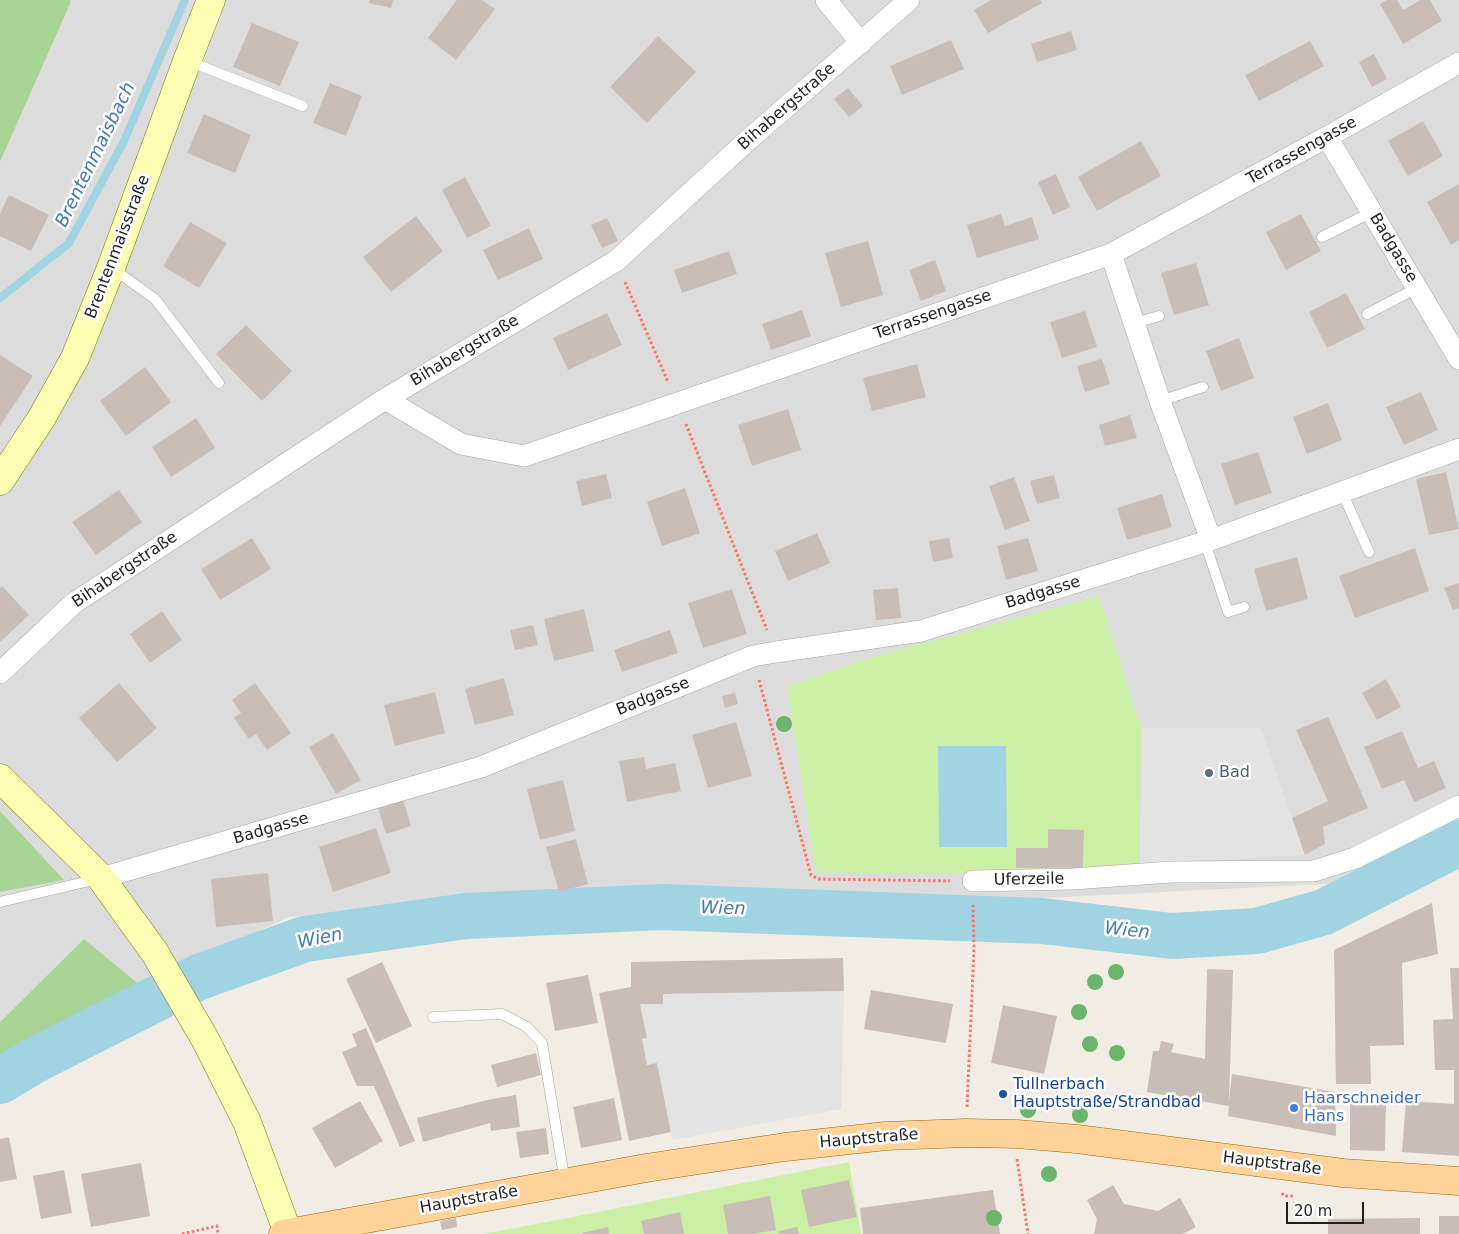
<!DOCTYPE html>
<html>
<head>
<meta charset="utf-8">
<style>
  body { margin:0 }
  #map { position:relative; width:1459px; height:1234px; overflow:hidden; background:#f1ece4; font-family:"DejaVu Sans",sans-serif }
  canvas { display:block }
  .scale { position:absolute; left:1286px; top:1202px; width:78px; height:22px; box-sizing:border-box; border:2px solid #1f1f1f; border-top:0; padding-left:6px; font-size:15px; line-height:18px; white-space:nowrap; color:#1f1f1f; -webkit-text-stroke:4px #fff; paint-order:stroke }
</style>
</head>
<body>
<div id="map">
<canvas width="1459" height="1234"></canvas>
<div class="scale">20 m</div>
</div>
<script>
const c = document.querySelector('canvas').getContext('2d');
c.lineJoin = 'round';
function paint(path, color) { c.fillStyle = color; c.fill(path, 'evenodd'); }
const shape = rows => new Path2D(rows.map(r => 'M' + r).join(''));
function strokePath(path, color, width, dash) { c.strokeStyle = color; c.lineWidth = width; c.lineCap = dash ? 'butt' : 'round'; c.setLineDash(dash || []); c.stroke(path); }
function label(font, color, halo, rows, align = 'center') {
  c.font = font + ' "DejaVu Sans",sans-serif'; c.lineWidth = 5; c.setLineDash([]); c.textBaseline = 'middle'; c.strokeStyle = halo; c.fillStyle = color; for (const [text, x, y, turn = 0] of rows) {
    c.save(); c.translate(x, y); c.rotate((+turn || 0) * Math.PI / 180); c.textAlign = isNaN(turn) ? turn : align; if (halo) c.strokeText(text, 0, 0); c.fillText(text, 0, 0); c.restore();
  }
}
paint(shape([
  [70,0,1459,0,1459,824,1341,883,1045,898,720,890,559,899,289,917,141,986,84,939,0,1022,0,162,70,4]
]), '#dddcdc');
paint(shape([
  [1099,596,1141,728,1140,864,1085,872,925,874,816,872,787,686,872,657],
  [849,1162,861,1234,483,1234,568,1218]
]), '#cbefa5');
paint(shape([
  [0,0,70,0,70,4,0,162],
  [0,811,64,880,0,892],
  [84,939,141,986,0,1071,0,1022]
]), '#a8d495');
paint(shape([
  [1141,728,1261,728,1305,855,1140,864],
  [844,991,841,1109,673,1140,657,1063,647,1065,642,1039,647,1038,640,1004,663,1004,663,994]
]), '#e3e3e3');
paint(shape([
  [938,746,1006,746,1007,847,939,847]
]), '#a0d4e2');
strokePath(shape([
  [0,298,69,243,124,141,185,0]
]), '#a0d4e2', 8);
strokePath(shape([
  [0,1081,35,1060,199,977,305,939,466,916,662,907,1042,921,1172,936,1257,931,1324,912,1459,843]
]), '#a0d4e2', 46);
paint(shape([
  [370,0,393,0,391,8,369,3],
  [457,0,482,0,495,9,456,60,428,38],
  [991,0,1040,0,1042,3,988,33,974,10],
  [1387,0,1397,0,1403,10,1421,0,1430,0,1442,21,1403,44,1380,4],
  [252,23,299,42,280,86,233,67],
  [1071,31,1077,50,1037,62,1031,44],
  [658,36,696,72,647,123,610,87],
  [951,40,964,69,902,95,890,66],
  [1310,41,1324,66,1259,101,1245,75],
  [1374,54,1387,79,1372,87,1359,62],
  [330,83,362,96,346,136,313,123],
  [848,88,863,106,849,117,834,99],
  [204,114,251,135,235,173,187,153],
  [1423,121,1443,156,1408,176,1388,141],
  [1141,141,1161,176,1097,211,1078,177],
  [1056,174,1070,207,1053,215,1038,182],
  [465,177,491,226,467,238,442,190],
  [1459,184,1459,240,1451,245,1427,202],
  [9,195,49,215,31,251,0,236,0,214],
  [1001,214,1005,226,1032,217,1039,239,977,258,967,225],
  [1301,214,1321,251,1286,270,1266,232],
  [416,216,443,251,391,292,363,257],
  [607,218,618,241,602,248,591,225],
  [190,222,227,243,199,288,163,266],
  [529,228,543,259,498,280,483,250],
  [868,241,883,295,841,307,825,253],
  [729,251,737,274,682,293,674,270],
  [935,260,946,291,921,301,909,270],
  [1196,263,1209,305,1174,315,1161,273],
  [1346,293,1365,329,1327,348,1309,312],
  [802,310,811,336,771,350,762,324],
  [1085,311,1097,347,1062,358,1050,322],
  [607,313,622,345,568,370,553,338],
  [246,325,292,371,262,401,216,354],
  [1239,338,1254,378,1221,391,1206,351],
  [0,355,33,376,0,426],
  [1102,359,1110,384,1085,392,1077,366],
  [917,364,926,397,872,411,863,378],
  [145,367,171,402,126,436,100,401],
  [1421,392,1438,430,1404,445,1386,407],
  [1328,403,1342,440,1307,454,1293,417],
  [788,409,801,450,752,466,738,425],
  [1130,415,1137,438,1105,446,1099,425],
  [196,418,215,448,171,477,152,447],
  [1258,452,1272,493,1235,505,1221,464],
  [1446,472,1459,529,1429,535,1416,479],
  [606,474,612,498,582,506,576,481],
  [1054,475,1060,498,1037,504,1030,481],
  [1014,477,1030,521,1005,530,989,486],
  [685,488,700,533,662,546,647,502],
  [119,490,142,522,96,555,72,522],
  [1162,494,1172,527,1127,540,1117,508],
  [817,533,830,563,788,581,775,551],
  [252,538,271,569,220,600,201,569],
  [949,538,953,558,933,562,929,541],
  [1028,538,1038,571,1006,580,997,546],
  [1415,548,1429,591,1355,618,1339,576],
  [1297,557,1308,599,1266,611,1254,569],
  [1459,583,1459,608,1453,610,1444,588],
  [2,586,29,615,0,642,0,588],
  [898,588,901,618,876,620,873,590],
  [732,589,747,634,703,648,688,603],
  [584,609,594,651,554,661,544,619],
  [162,611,182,640,150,663,130,634],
  [533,625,538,645,515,650,510,630],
  [670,630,678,653,622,672,614,650],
  [504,678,514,715,475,725,465,689],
  [1386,679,1401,707,1377,720,1362,693],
  [119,683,157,728,117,762,79,718],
  [255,683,291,733,267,750,256,734,249,739,234,718,241,713,232,700],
  [435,692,445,733,395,746,384,705],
  [735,693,738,704,725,708,722,696],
  [1328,717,1368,808,1323,827,1325,844,1305,855,1292,818,1328,801,1296,730],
  [736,722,752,776,708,788,692,735],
  [1402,731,1418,768,1434,761,1446,788,1414,802,1404,780,1382,789,1364,747],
  [333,733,361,780,336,794,309,747],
  [644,757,646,769,675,763,681,791,627,802,619,761],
  [563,780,575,831,540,840,527,789],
  [403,800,411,826,386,834,378,808],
  [376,828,391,873,333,892,319,847],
  [1048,829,1084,830,1083,868,1016,868,1016,848,1048,848],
  [576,839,588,884,559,892,546,847],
  [268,873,273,921,216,927,211,879],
  [1432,903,1438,954,1402,963,1404,1045,1370,1046,1371,1084,1336,1084,1334,950],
  [843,958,844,991,663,994,663,1004,640,1004,647,1038,642,1039,647,1065,657,1063,671,1132,629,1141,599,993,631,987,631,962],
  [382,962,412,1026,376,1043,346,979],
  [1450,968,1459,968,1459,1156,1402,1152,1406,1101,1454,1104,1454,1070,1435,1070,1433,1020,1453,1019],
  [1207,969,1233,970,1229,1102,1232,1074,1335,1092,1336,1136,1228,1116,1229,1106,1147,1092,1153,1051,1159,1051,1161,1041,1174,1044,1171,1052,1205,1059],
  [588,975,598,1023,555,1031,546,983],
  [871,990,953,1004,946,1043,864,1029],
  [1003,1005,1057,1016,1044,1074,991,1063],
  [366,1028,415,1141,400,1147,374,1086,357,1086,342,1052,357,1046,352,1034],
  [536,1053,541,1075,497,1087,491,1065],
  [516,1095,520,1127,491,1131,490,1123,423,1142,417,1118,487,1100],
  [614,1098,622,1140,581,1148,573,1107],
  [360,1101,383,1141,335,1168,312,1128],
  [1350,1104,1386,1104,1385,1151,1350,1150],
  [546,1128,549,1154,520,1158,516,1132],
  [9,1137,17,1179,0,1182,0,1139],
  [141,1163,150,1216,91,1227,81,1174],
  [64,1170,72,1213,41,1219,33,1176],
  [849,1180,857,1217,809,1227,801,1190],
  [1113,1185,1124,1204,1158,1211,1180,1198,1196,1227,1183,1234,1094,1234,1097,1219,1087,1200],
  [993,1190,1000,1234,863,1234,860,1208],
  [770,1196,776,1230,753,1234,728,1234,723,1205],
  [680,1212,684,1234,644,1234,641,1221],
  [1439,1216,1459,1216,1459,1234,1439,1234],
  [456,1218,457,1227,442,1230,440,1221],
  [1420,1218,1420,1234,1328,1234,1328,1219],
  [608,1227,609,1234,582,1234,582,1233],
  [797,1227,799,1234,779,1234,779,1231]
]), '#c9beb7');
const lane = shape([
  [188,61,303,106],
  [1322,237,1372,212],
  [112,268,155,299,219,383],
  [1367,314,1417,288],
  [1135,323,1159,316],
  [1160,401,1203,387],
  [1342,492,1369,552],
  [1205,542,1228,612,1244,607],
  [0,902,98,879],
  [433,1017,502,1014,527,1027,542,1043,565,1182]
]);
const street = shape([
  [826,0,861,43],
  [1327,137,1459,359],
  [1111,254,1160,401,1211,540],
  [385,399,461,444,524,456,1111,254,1327,137,1459,63],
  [0,673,74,603,385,399,616,261,747,141,909,0],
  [101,878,481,767,753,656,776,652,921,631,1211,540,1459,449],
  [973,881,1072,879,1171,872,1314,871,1355,858,1459,806]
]);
const secondary = shape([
  [0,481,41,419,75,358,111,268,187,61,211,0],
  [0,778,101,878,155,953,205,1039,247,1122,288,1233]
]);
const primary = shape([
  [283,1234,646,1168,785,1147,886,1136,966,1133,1017,1134,1077,1139,1343,1173,1459,1181]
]);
strokePath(lane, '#a6a6a6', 11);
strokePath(street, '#a6a6a6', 22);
strokePath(secondary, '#707b00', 29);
strokePath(primary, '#996500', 29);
strokePath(shape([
  [625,282,668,382],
  [686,424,767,630],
  [759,680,811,875,818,879,950,881],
  [967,1107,974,948,973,904],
  [1017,1159,1028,1234],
  [1282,1193,1284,1196,1294,1196],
  [182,1234,217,1226,218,1234]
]), '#ff7466', 3, [2.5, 2.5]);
strokePath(lane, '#fff', 10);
strokePath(street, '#fff', 21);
strokePath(secondary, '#fcffb3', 28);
strokePath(primary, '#ffd29a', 28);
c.fillStyle = '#6db56d';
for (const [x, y] of [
  [784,724],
  [1116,972],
  [1095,982],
  [1079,1012],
  [1090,1044],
  [1117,1053],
  [1028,1110],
  [1080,1115],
  [1049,1174],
  [994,1218]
]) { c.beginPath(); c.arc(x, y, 8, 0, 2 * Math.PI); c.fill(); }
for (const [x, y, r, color] of [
  [1209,773,5,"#5c6f8a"],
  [1003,1094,5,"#1a4fb4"],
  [1294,1108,5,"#3f7fe0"]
]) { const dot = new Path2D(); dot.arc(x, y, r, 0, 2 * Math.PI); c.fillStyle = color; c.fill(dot); strokePath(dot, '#fff', 2); }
label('16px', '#1f1f1f', '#fff', [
  ["Bihabergstraße",787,107,-41],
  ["Terrassengasse",1302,151,-29],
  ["Brentenmaisstraße",118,247,-69],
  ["Badgasse",1393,248,59],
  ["Terrassengasse",933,315,-19],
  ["Bihabergstraße",465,351,-31],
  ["Bihabergstraße",125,570,-34],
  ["Badgasse",1043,593,-17],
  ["Badgasse",653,697,-22],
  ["Badgasse",271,829,-16],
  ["Uferzeile",1029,880,-1],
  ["Hauptstraße",869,1139,-5],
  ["Hauptstraße",1272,1164,7],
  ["Hauptstraße",469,1200,-10]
]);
label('16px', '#4e5e75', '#fff', [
  ["Bad",1219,773]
], 'left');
label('16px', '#164399', '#fff', [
  ["Tullnerbach",1013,1085],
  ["Hauptstraße/Strandbad",1013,1103]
], 'left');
label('16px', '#366cbe', '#fff', [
  ["Haarschneider",1304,1099],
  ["Hans",1304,1117]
], 'left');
label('italic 18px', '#4079b0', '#fff', [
  ["Brentenmaisbach",96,155,-64],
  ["Wien",723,909,2],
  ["Wien",1127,931,6],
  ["Wien",320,939,-11]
]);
</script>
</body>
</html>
